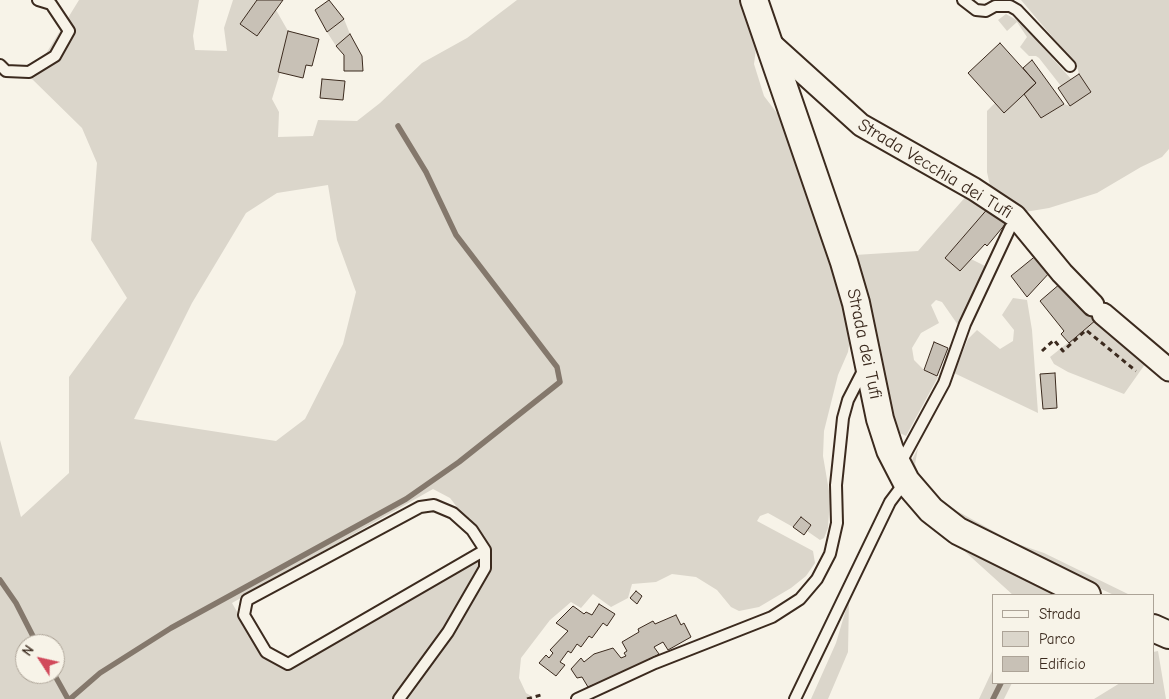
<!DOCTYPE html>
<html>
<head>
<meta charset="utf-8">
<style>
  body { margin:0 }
  #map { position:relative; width:1169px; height:699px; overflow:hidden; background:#f7f3e8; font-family:"Comic Neue",sans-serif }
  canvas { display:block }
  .legend { position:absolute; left:992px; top:594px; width:162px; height:90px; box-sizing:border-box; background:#f7f3e8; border:1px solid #aca397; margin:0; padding:6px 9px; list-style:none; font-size:15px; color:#3b2a1e }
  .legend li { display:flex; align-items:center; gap:10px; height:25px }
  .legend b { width:25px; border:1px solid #aca397 }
  .north { position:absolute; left:15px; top:634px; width:50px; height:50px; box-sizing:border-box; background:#f7f3e8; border:1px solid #aca397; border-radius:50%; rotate:305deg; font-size:14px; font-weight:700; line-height:20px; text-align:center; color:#3b2a1e }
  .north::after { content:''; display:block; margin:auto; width:18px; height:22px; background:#d1495b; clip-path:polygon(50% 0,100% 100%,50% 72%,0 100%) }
</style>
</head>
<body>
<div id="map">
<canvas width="1169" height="699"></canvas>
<ul class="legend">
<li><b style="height:6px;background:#f7f3e8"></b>Strada</li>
<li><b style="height:14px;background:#dbd6cb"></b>Parco</li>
<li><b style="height:14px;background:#c8c1b6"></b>Edificio</li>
</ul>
<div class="north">N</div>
</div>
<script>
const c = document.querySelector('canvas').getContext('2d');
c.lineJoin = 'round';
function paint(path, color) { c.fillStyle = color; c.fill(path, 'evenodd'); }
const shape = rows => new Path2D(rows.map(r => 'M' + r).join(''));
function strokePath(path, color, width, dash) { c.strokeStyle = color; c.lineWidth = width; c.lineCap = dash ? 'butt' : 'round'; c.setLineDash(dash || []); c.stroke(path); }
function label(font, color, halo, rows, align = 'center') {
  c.font = font + ' "Comic Neue",sans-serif'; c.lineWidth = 4; c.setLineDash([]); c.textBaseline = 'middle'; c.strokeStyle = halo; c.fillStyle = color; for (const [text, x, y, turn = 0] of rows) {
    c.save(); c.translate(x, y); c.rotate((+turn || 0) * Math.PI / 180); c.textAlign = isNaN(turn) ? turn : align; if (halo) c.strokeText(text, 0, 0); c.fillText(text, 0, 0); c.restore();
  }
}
paint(shape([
  [79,0,199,0,193,36,195,50,227,51,224,28,233,0,257,0,240,24,257,36,276,10,288,31,278,72,280,73,272,99,279,112,278,137,313,136,318,120,357,121,380,103,422,63,467,38,517,0,743,0,757,42,754,64,764,96,783,121,838,287,850,339,848,352,838,375,824,431,823,456,830,497,828,528,824,538,820,540,807,531,811,525,801,517,793,527,768,513,760,516,757,521,813,551,815,563,806,576,791,588,759,607,739,611,731,607,717,590,696,577,672,574,656,582,632,584,628,598,611,607,593,594,581,608,571,602,550,620,521,658,519,678,526,693,533,697,532,699,0,699,0,440,21,517,69,473,69,377,127,298,91,240,97,163,82,128,31,78],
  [328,185,337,240,356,292,343,344,305,419,276,441,134,419,192,303,246,213,277,193],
  [433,489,450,498,491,551,288,669,263,657,232,603],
  [25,644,55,644,55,674,25,674],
  [1021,0,1169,0,1169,149,1162,157,1141,167,1097,193,1049,208,1025,212,990,186,987,172,987,111,995,103,1024,94,1042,118,1064,104,1070,106,1091,92,1079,74,1077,66],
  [1006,14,1020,22,1071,79,1061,86,1039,58,1036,56,1029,56,1020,47,1027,37,1017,22,1007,31,998,20],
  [344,19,350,34,336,46,327,32],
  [968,194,989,208,945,258,960,271,971,259,985,266,958,325,942,302,936,300,931,305,939,323,921,333,912,348,914,360,924,370,938,377,906,436,900,433,892,411,855,255,918,251],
  [1013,298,1027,300,1032,330,1038,413,954,373,968,339,977,330,1000,349,1013,341,1014,330,1002,315],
  [1099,318,1148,360,1124,394,1068,372,1054,364,1050,357],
  [918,448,915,464,918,472,937,496,957,511,1015,543,1044,553,1130,595,1114,595,1026,554,959,517,935,499,915,473,911,462],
  [961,548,1061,595,1013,595],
  [849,599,848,652,828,699,811,699,836,643],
  [1158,651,1166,699,1094,699,1120,683,1153,683,1153,652],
  [993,669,993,683,1012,683,1004,699,979,699]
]), '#dbd6cb');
strokePath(shape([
  [0,580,16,603,37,644],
  [54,674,68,699],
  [70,699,100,673,171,628,406,499,459,462,560,382,557,367,456,235,426,172,398,126],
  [993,699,1001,683]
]), '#84786c', 5.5);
const building = shape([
  [257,0,283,0,257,36,240,24,257,0],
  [329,0,344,19,327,32,315,10,329,0],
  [288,31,319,39,312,66,306,65,303,78,278,72,288,31],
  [350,34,362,56,363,71,344,71,344,55,336,46,350,34],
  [1000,43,1036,83,1004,113,968,73,1000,43],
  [1032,60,1064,104,1041,118,1024,94,1036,83,1023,68,1032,60],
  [1079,74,1091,92,1070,106,1058,88,1079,74],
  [322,79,345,81,343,100,320,98,322,79],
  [990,206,1007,222,987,246,985,244,960,271,945,258,990,206],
  [1038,254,1051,271,1027,297,1011,276,1038,254],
  [1061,283,1085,312,1100,299,1110,308,1069,343,1061,334,1064,331,1040,301,1061,283],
  [934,342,948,348,937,376,924,370,934,342],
  [1055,373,1057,408,1043,409,1040,374,1055,373],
  [801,517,811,525,804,535,793,527,801,517],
  [636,591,642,596,637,604,630,598,636,591],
  [599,604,615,614,607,626,603,623,592,638,589,636,581,647,577,644,571,653,568,651,560,662,565,665,556,676,539,663,546,655,549,658,553,653,550,650,568,631,556,623,573,606,584,614,586,612,592,615,599,604],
  [676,615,681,625,684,623,691,637,668,650,663,642,654,647,659,654,627,672,588,687,582,677,577,678,571,669,581,658,584,662,594,654,613,648,621,658,626,656,624,653,627,651,622,642,639,632,638,629,653,621,655,624,676,615]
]);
paint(building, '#c8c1b6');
strokePath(building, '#3b2a1e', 1);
const service = shape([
  [963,0,976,10,986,11,995,6,1010,6,1017,10,1070,66],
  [0,65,6,71,29,72,55,56,69,31,51,4,38,0],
  [900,464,944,383,965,324,1010,228],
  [399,699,448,632,485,568,485,550,472,530,453,513,434,505,420,507,247,600,244,615,266,652,288,664,485,550],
  [577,699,655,663,772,617,800,599,817,579,830,554,837,523,836,485,843,418,848,400,865,367],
  [795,699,890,502,905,482]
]);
const minor = shape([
  [768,41,861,125,974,189,1015,216,1062,273,1093,305],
  [1103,314,1169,370]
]);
const tertiary = shape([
  [754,0,844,262,856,303,880,419,890,450,906,481,931,510,958,531,1087,595],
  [1153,628,1169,635]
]);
strokePath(service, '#3b2a1e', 14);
strokePath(minor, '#3b2a1e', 25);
strokePath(tertiary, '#3b2a1e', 30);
strokePath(shape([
  [1042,351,1054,340,1063,351,1086,330,1136,371],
  [527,699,541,695]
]), '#3b2a1e', 3, [5, 4]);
strokePath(service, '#f7f3e8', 10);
strokePath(minor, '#f7f3e8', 21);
strokePath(tertiary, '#f7f3e8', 26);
label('18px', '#3b2a1e', '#f7f3e8', [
  ["Strada Vecchia dei Tufi",935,169,31],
  ["Strada dei Tufi",864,344,78]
]);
</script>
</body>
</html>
